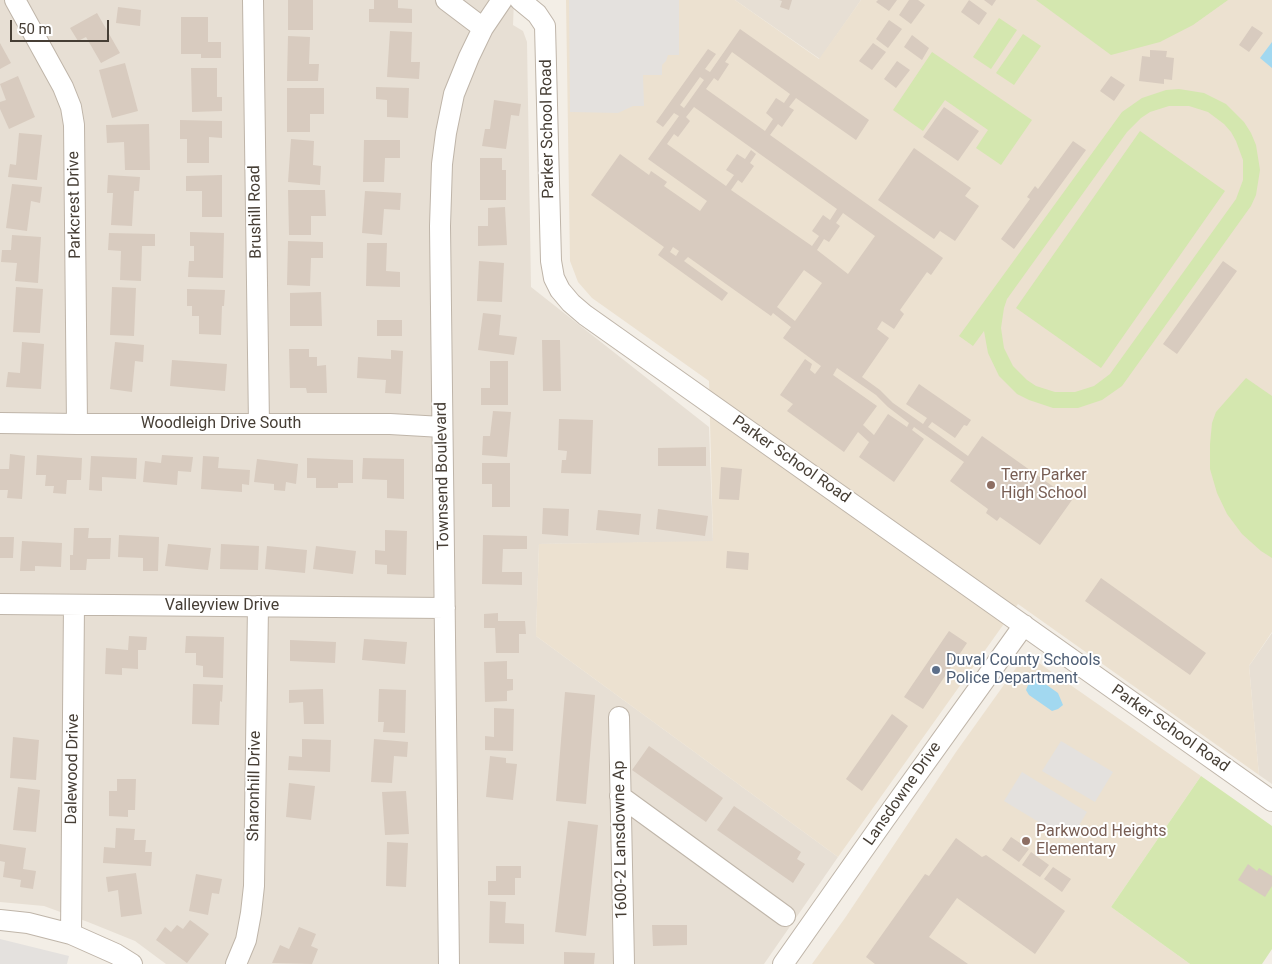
<!DOCTYPE html>
<html>
<head>
<meta charset="utf-8">
<style>
  body { margin:0 }
  #map { position:relative; width:1272px; height:964px; overflow:hidden; background:#f3eee6; font-family:Roboto,sans-serif }
  canvas { display:block }
  .scale { position:absolute; left:10px; top:20px; width:99px; height:22px; box-sizing:border-box; border:2px solid #463e35; border-top:0; padding-left:6px; font-size:15px; line-height:18px; white-space:nowrap; color:#463e35; -webkit-text-stroke:4px #fff; paint-order:stroke }
</style>
</head>
<body>
<div id="map">
<canvas width="1272" height="964"></canvas>
<div class="scale">50 m</div>
</div>
<script>
const c = document.querySelector('canvas').getContext('2d');
c.lineJoin = 'round';
function paint(path, color) { c.fillStyle = color; c.fill(path, 'evenodd'); }
const shape = rows => new Path2D(rows.map(r => 'M' + r).join(''));
function strokePath(path, color, width, dash) { c.strokeStyle = color; c.lineWidth = width; c.lineCap = dash ? 'butt' : 'round'; c.setLineDash(dash || []); c.stroke(path); }
function label(font, color, halo, rows, align = 'center') {
  c.font = font + ' Roboto,sans-serif'; c.lineWidth = 4; c.setLineDash([]); c.textBaseline = 'middle'; c.strokeStyle = halo; c.fillStyle = color; for (const [text, x, y, turn = 0] of rows) {
    c.save(); c.translate(x, y); c.rotate((+turn || 0) * Math.PI / 180); c.textAlign = isNaN(turn) ? turn : align; if (halo) c.strokeText(text, 0, 0); c.fillText(text, 0, 0); c.restore();
  }
}
paint(shape([
  [0,0,514,0,513,25,523,31,527,42,531,287,709,427,713,542,539,544,536,636,838,857,764,964,166,964,135,941,88,922,44,906,0,902],
  [735,0,861,0,820,59],
  [1272,633,1272,784,1259,775,1249,666]
]), '#e7dfd4');
paint(shape([
  [566,0,735,0,819,59,861,0,1272,0,1272,632,1249,666,1259,775,1018,604,838,857,536,636,539,544,713,541,709,381,592,298,578,282,570,261],
  [1026,654,1201,776,1111,907,1190,964,812,964,845,918,956,752]
]), '#ece1d0');
paint(shape([
  [1036,0,1228,0,1193,25,1160,42,1111,55],
  [999,18,1017,30,991,69,973,57],
  [1023,34,1041,46,1014,85,996,73],
  [932,52,1032,120,1001,165,976,148,988,130,945,100,923,131,893,110],
  [1179,89,1204,93,1226,104,1244,122,1251,133,1256,145,1260,170,1256,195,1251,206,1122,386,1102,400,1078,408,1053,408,1029,400,1017,394,999,376,988,353,984,331,973,346,959,336,1122,112,1142,98,1166,90],
  [1169,106,1189,106,1208,112,1224,124,1231,132,1236,141,1243,160,1243,180,1236,199,1110,374,1094,386,1075,392,1055,392,1036,386,1027,380,1013,366,1004,348,1001,328,1004,308,1007,299,1127,132,1141,118,1150,112],
  [1140,131,1225,191,1101,368,1016,308],
  [1246,378,1272,396,1272,558,1261,551,1242,534,1227,514,1217,493,1210,469,1210,444,1212,423,1216,412],
  [1201,776,1272,826,1272,949,1262,964,1190,964,1111,907]
]), '#d4e7af');
paint(shape([
  [569,0,679,0,679,55,668,55,666,61,662,65,662,75,643,75,644,106,633,106,618,113,570,112],
  [1061,741,1113,772,1095,802,1042,771],
  [1022,772,1087,812,1070,841,1004,801],
  [0,939,69,956,67,964,0,964]
]), '#e4e1de');
paint(shape([
  [1272,42,1272,68,1260,58],
  [1037,678,1058,693,1063,705,1058,709,1052,711,1029,695,1026,690,1030,680]
]), '#a2d8f0');
paint(shape([
  [288,0,313,0,313,30,288,30],
  [374,0,398,0,398,8,412,9,412,23,369,22,369,9,374,9],
  [779,0,792,0,789,10,780,7,782,1],
  [878,0,897,0,889,11,876,2],
  [909,0,918,0,925,5,911,24,899,15],
  [969,0,987,13,979,25,961,12],
  [984,0,996,0,992,6],
  [118,7,141,10,140,26,116,23],
  [97,13,120,53,101,63,86,37,78,41,70,28],
  [181,17,208,17,208,42,221,42,221,58,201,58,201,54,181,54],
  [889,20,902,29,888,48,876,39],
  [1252,26,1263,33,1249,52,1239,45],
  [740,29,869,120,856,140,796,98,789,107,794,110,782,127,778,124,770,135,943,258,931,275,927,272,900,310,904,314,894,329,882,321,877,329,889,338,862,377,880,390,893,403,923,424,927,418,906,404,919,384,971,420,967,426,964,425,955,438,932,422,928,427,968,456,982,436,1072,500,1040,545,1000,517,997,521,986,513,988,509,950,481,964,462,914,427,912,430,924,439,894,482,859,457,869,442,858,432,844,452,787,411,793,404,780,395,805,359,812,364,810,370,815,374,821,366,783,338,791,327,773,313,771,316,688,257,684,261,728,293,722,301,658,255,664,247,591,195,620,154,649,175,651,171,667,182,664,186,700,211,707,201,648,159,679,116,674,113,663,127,656,122,708,49,716,54,705,69,710,72],
  [732,52,790,94,784,103,776,98,766,113,773,119,765,131,706,89,714,78,718,81,729,64,725,62],
  [700,77,704,80,684,108,680,105],
  [694,107,837,209,830,220,823,215,812,231,819,236,812,246,731,190,738,180,742,183,754,166,750,163,756,154,751,150,745,159,737,154,726,170,734,175,726,186,667,144,674,134,678,137,690,121,686,117],
  [843,213,875,236,848,274,817,250,824,239,829,242,840,226,836,223],
  [673,247,679,251,676,256,670,252],
  [804,270,822,283,795,321,777,307],
  [837,368,876,395,888,407,909,423,907,427,888,414,874,435,863,425,877,406,833,375],
  [390,31,412,32,411,62,420,62,419,79,387,77],
  [912,35,929,48,922,60,904,47],
  [288,36,310,37,309,64,319,64,318,81,287,81],
  [0,43,11,63,0,69],
  [873,43,886,52,872,70,859,61],
  [1150,50,1167,51,1166,57,1174,58,1172,80,1164,79,1164,84,1139,81,1142,56,1150,57],
  [897,61,910,70,896,88,884,79],
  [125,63,138,111,112,118,99,70],
  [191,68,217,68,217,97,222,97,222,111,192,112],
  [18,76,35,117,9,129,0,109,0,102,6,100,0,84],
  [1111,76,1125,85,1114,101,1100,91],
  [376,87,409,88,408,118,387,117,387,100,376,99],
  [287,88,324,88,324,114,310,114,310,132,287,132],
  [494,100,521,104,519,116,511,115,506,149,482,146,485,129,490,129],
  [944,107,979,131,958,161,923,137],
  [180,120,222,121,222,138,209,137,209,163,187,163,187,139,180,139],
  [149,124,150,170,125,170,124,142,107,143,106,125],
  [19,133,42,135,37,180,8,177,10,164,16,165],
  [291,139,314,141,313,165,321,166,320,185,288,182],
  [364,140,400,140,400,158,385,158,384,182,363,182],
  [1073,141,1086,150,1014,249,1001,239,1030,199,1027,197,1035,186,1038,189],
  [914,148,971,188,965,196,979,206,955,241,940,231,934,239,878,200],
  [480,158,502,158,502,170,506,170,506,200,480,200],
  [108,175,140,177,139,191,134,191,132,226,111,225,113,193,107,193],
  [222,175,222,217,202,217,202,191,186,191,186,176],
  [12,184,42,187,40,203,31,201,27,231,6,228],
  [288,190,325,190,326,216,311,216,311,235,289,235],
  [365,191,401,193,400,210,384,209,382,235,362,233],
  [505,207,507,245,478,246,478,226,488,226,488,208],
  [190,232,224,233,223,278,188,277,189,261,194,261,194,246,190,246],
  [109,233,155,234,155,246,142,246,141,281,120,280,121,251,108,250],
  [12,235,41,237,38,283,15,281,17,263,1,262,2,250,11,250],
  [288,241,323,242,323,258,311,258,310,286,287,285],
  [367,243,387,243,386,271,400,272,400,287,366,286],
  [479,261,504,263,502,302,477,301],
  [1223,261,1237,271,1177,354,1163,344],
  [16,287,43,289,40,333,13,332],
  [112,287,136,288,134,336,110,335],
  [187,289,225,290,224,306,222,306,221,335,199,334,199,316,192,316,192,306,187,306],
  [321,292,322,326,290,326,290,293],
  [483,313,501,315,499,335,517,337,514,355,478,350],
  [377,320,402,320,402,336,377,336],
  [542,340,560,340,561,391,543,391],
  [22,342,44,344,41,389,6,387,8,372,20,373],
  [115,342,144,345,143,362,135,361,132,392,110,389],
  [289,349,309,349,309,357,317,357,317,366,326,365,327,393,307,393,306,388,290,388],
  [391,350,403,351,401,394,385,393,386,380,357,378,358,357,391,359],
  [172,360,227,364,225,391,170,386],
  [490,361,508,361,508,405,481,405,481,388,490,388],
  [493,411,511,412,507,457,482,455,483,436,490,436],
  [559,419,593,420,591,474,561,473,562,460,566,460,567,451,558,450],
  [706,447,706,466,658,466,658,448],
  [10,454,25,456,22,499,7,498,8,490,0,490,0,469,9,469],
  [37,455,82,458,81,480,67,480,66,494,53,493,54,486,45,486,46,475,36,475],
  [162,455,193,457,191,472,178,471,177,485,143,482,145,461,161,463],
  [91,456,137,458,136,479,102,477,102,491,89,490],
  [203,456,219,457,218,468,250,470,249,485,242,484,242,492,201,489],
  [307,458,353,460,353,483,338,483,338,488,316,488,316,478,307,478],
  [363,458,404,459,404,499,387,498,387,480,362,479],
  [257,459,298,464,296,484,286,482,285,491,274,490,274,484,254,482],
  [482,463,510,463,510,507,492,507,492,484,482,484],
  [721,467,742,469,739,500,719,499],
  [543,508,569,509,568,536,542,534],
  [658,509,708,516,705,536,656,529],
  [598,510,641,514,639,535,596,530],
  [74,528,89,528,88,538,111,538,110,559,87,559,86,570,70,570,70,555,73,555],
  [385,530,407,531,406,575,387,574,387,565,375,564,375,550,385,551],
  [119,535,159,537,158,571,143,571,143,558,118,557],
  [483,535,527,536,527,549,503,549,502,572,522,572,522,585,482,584],
  [0,537,14,537,13,558,0,558],
  [22,541,62,543,61,567,35,566,35,571,20,571],
  [168,544,211,548,208,570,165,566],
  [221,544,259,546,258,570,220,569],
  [267,546,307,550,305,573,265,569],
  [316,546,356,551,353,574,313,569],
  [727,551,749,553,748,570,726,568],
  [1101,578,1206,653,1190,675,1085,601],
  [498,613,498,621,525,621,526,634,519,634,519,653,496,653,495,628,484,628,484,614],
  [949,631,967,643,923,709,904,697],
  [129,636,147,637,146,650,138,650,138,669,122,668,122,675,105,674,106,648,128,650],
  [186,636,224,637,223,678,203,677,203,666,196,665,196,653,185,653],
  [364,639,407,642,405,664,362,660],
  [290,640,336,642,335,663,290,661],
  [507,661,507,679,513,679,513,690,507,691,507,701,485,702,484,662],
  [193,684,223,685,222,702,220,701,219,725,192,724],
  [323,689,324,724,304,724,303,702,289,703,289,690],
  [379,689,406,690,405,733,383,732,384,722,378,722],
  [565,692,595,695,586,804,556,801],
  [494,708,514,709,513,751,485,750,485,736,494,737],
  [892,714,908,726,862,791,846,779],
  [13,737,39,740,36,780,10,778],
  [302,739,331,740,330,772,288,770,289,756,302,757],
  [374,739,408,742,407,757,394,756,392,783,371,782],
  [649,746,723,798,706,822,632,770],
  [490,756,506,758,506,763,517,764,513,800,486,797],
  [117,779,136,779,135,810,128,810,128,817,109,816,109,791,117,791],
  [289,783,315,786,311,820,286,817],
  [18,787,40,790,36,832,13,830],
  [406,791,409,834,385,835,382,792],
  [734,806,801,852,797,859,805,864,793,883,717,830],
  [568,821,598,825,586,936,555,932],
  [116,828,135,829,134,840,146,840,145,852,152,852,151,866,103,863,104,847,115,848],
  [1011,837,1029,849,1019,862,1002,850],
  [956,838,982,857,986,855,1065,911,1035,954,957,898,929,937,968,964,875,964,866,957,925,874,929,876],
  [387,842,408,843,406,887,386,886],
  [0,844,26,848,23,869,36,871,33,889,20,887,21,880,3,877,5,862,0,861],
  [1031,852,1049,865,1040,877,1022,865],
  [1248,864,1257,871,1259,868,1272,876,1272,886,1265,897,1238,880],
  [496,866,521,866,521,878,515,878,515,895,488,895,488,881,496,881],
  [1053,867,1071,879,1062,892,1044,879],
  [136,873,142,914,121,917,118,890,108,892,106,877],
  [196,874,222,879,219,894,212,893,208,915,189,911],
  [490,901,506,902,505,923,524,924,524,944,489,943],
  [190,920,209,934,187,963,156,940,165,927,171,932,177,925,183,929],
  [652,925,687,925,687,945,653,946],
  [299,927,316,934,311,946,318,949,312,964,272,963,280,945,289,949],
  [564,952,595,953,594,964,564,964]
]), '#d8cbbf');
const minor = shape([
  [15,0,63,87,71,107,74,125,77,424],
  [253,0,259,424],
  [446,0,483,28],
  [520,0,537,14,545,26,551,261,554,278,560,290,571,303,585,315,1272,801],
  [0,423,77,424,390,424,442,427],
  [0,604,445,608],
  [619,717,624,964],
  [620,796,785,916],
  [0,920,28,923,71,934,116,954,132,964],
  [71,934,74,605],
  [236,964,246,940,251,913,254,886,258,606],
  [449,964,440,226,442,164,446,133,454,94,469,57,483,28,502,0],
  [783,964,885,819,1024,625]
]);
strokePath(minor, '#bfb5a9', 22);
strokePath(minor, '#fff', 20);
for (const [x, y, r, color] of [
  [991,485,5,"#8d6e63"],
  [936,670,5,"#5c6f8a"],
  [1026,841,5,"#8d6e63"]
]) { const dot = new Path2D(); dot.arc(x, y, r, 0, 2 * Math.PI); c.fillStyle = color; c.fill(dot); strokePath(dot, '#fff', 2); }
label('16px', '#463e35', '#fff', [
  ["Parker School Road",548,129,-91],
  ["Parkcrest Drive",75,205,-91],
  ["Brushill Road",256,212,-91],
  ["Woodleigh Drive South",221,424],
  ["Parker School Road",791,460,35],
  ["Townsend Boulevard",443,476,-91],
  ["Valleyview Drive",222,606],
  ["Parker School Road",1170,729,35],
  ["Dalewood Drive",73,769,-89],
  ["Sharonhill Drive",255,786,-89],
  ["Lansdowne Drive",903,794,-55],
  ["1600-2 Lansdowne Ap",621,840,-91]
]);
label('16px', '#785e54', '#fff', [
  ["Terry Parker",1001,476],
  ["High School",1001,494],
  ["Parkwood Heights",1036,832],
  ["Elementary",1036,850]
], 'left');
label('16px', '#4e5e75', '#fff', [
  ["Duval County Schools",946,661],
  ["Police Department",946,679]
], 'left');
</script>
</body>
</html>
